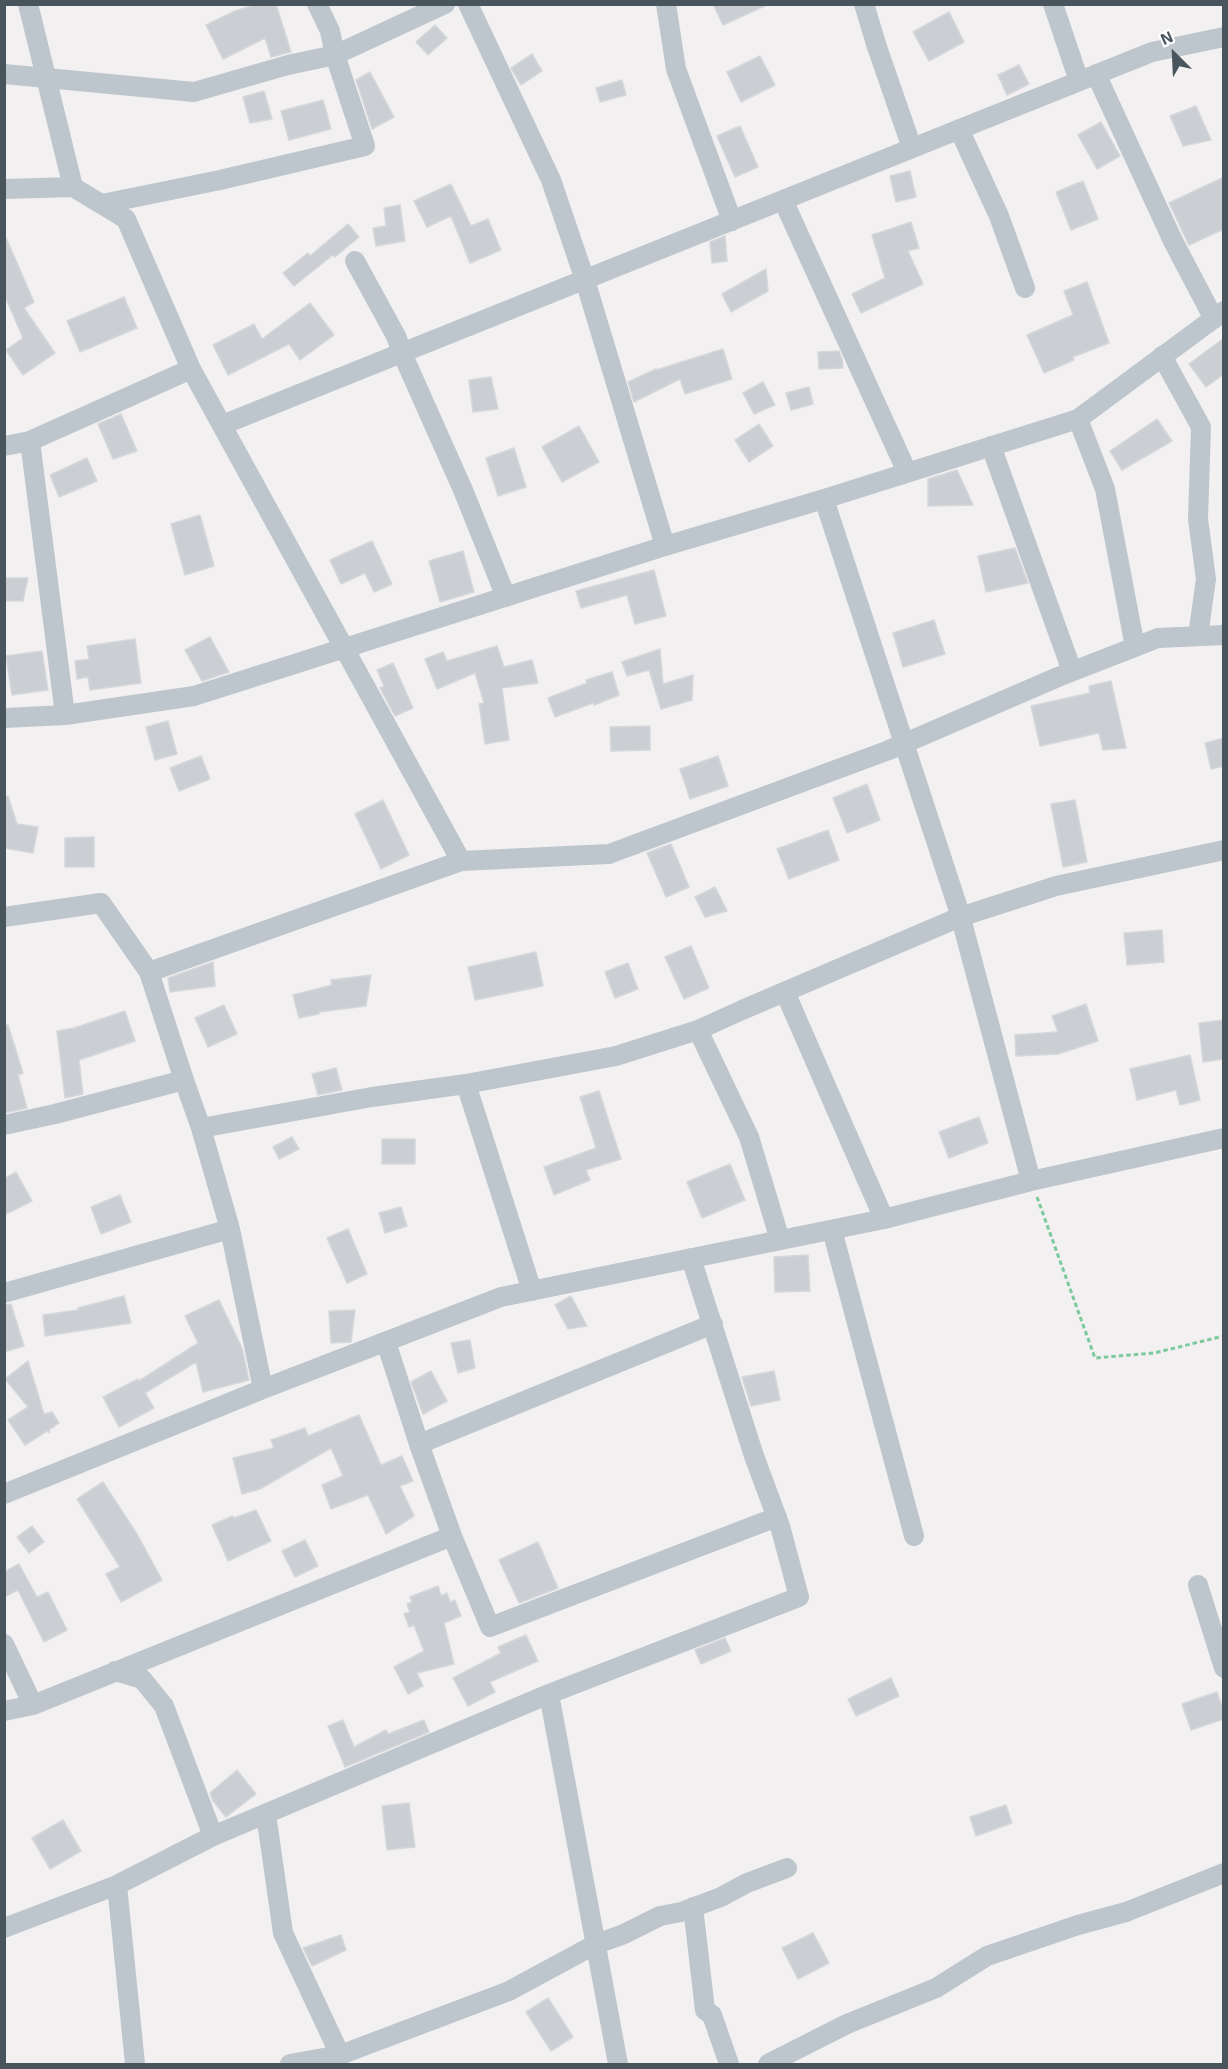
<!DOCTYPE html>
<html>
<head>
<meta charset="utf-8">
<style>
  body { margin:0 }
  #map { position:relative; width:1228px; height:2069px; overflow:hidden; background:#f3f0f1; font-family:"Exo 2",sans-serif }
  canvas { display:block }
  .frame { position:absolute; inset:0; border:6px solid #49555d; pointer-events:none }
  .north { position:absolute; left:1144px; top:24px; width:60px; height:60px; -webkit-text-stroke:4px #fff; paint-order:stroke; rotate:336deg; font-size:16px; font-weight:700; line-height:24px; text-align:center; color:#49555d }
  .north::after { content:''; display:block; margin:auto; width:21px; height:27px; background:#49555d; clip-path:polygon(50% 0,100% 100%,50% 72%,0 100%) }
</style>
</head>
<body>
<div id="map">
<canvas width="1228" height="2069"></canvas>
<div class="frame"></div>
<div class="north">N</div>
</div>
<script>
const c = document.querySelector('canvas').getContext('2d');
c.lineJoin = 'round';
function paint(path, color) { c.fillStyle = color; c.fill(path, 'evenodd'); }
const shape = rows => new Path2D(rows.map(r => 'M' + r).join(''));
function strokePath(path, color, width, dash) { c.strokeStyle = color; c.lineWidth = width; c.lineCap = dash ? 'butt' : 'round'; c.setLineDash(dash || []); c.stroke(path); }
const building = shape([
  [258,4,276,4,291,52,271,57,265,38,223,59,206,25,235,11,258,4],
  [713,4,769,4,723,25,713,4],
  [949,12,964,42,929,61,913,32,949,12],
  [435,25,447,38,428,55,416,42,435,25],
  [532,54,542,71,521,85,511,68,532,54],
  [760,56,775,85,741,102,727,72,760,56],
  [1019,65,1029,84,1007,95,998,75,1019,65],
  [370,72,394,117,372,129,356,80,370,72],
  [622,80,626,95,600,102,596,88,622,80],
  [264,91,272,119,250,123,243,97,264,91],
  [323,100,331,129,289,140,281,111,323,100],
  [1196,106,1211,140,1183,146,1170,116,1196,106],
  [1101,122,1120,156,1097,169,1078,135,1101,122],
  [740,126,758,167,735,177,717,136,740,126],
  [910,171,916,197,896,202,890,176,910,171],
  [1224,177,1224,229,1189,245,1169,203,1224,177],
  [1083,181,1098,219,1071,230,1056,192,1083,181],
  [451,184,471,226,488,219,501,250,470,263,451,216,427,227,414,201,451,184],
  [400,205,405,241,376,246,373,228,386,226,384,208,400,205],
  [911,222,919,248,908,251,923,284,861,313,852,294,885,278,872,235,911,222],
  [348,224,359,237,335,257,333,255,294,286,283,273,308,253,310,256,348,224],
  [4,233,34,302,24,308,55,353,23,375,6,350,23,338,4,294,4,233],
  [725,236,727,261,712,263,710,242,725,236],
  [766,269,768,291,731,312,722,294,766,269],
  [1087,282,1109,343,1073,357,1074,360,1044,373,1027,335,1073,315,1064,291,1087,282],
  [124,297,137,328,80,352,67,321,124,297],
  [310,303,334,335,300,360,289,344,228,375,213,345,254,324,262,339,310,303],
  [1224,338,1224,374,1206,387,1189,364,1224,338],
  [723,349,732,379,685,394,680,379,634,402,628,382,656,369,656,370,723,349],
  [839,351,842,359,843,368,819,369,818,352,839,351],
  [491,377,498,409,473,412,469,380,491,377],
  [763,382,775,405,754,414,743,393,763,382],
  [809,387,813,404,791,410,786,393,809,387],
  [121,414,137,451,113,459,98,424,121,414],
  [1157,419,1172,441,1122,470,1110,451,1157,419],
  [759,424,773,446,749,462,735,440,759,424],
  [579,426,599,462,562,482,542,447,579,426],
  [514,448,526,487,498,496,486,458,514,448],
  [87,458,97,481,59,497,50,475,87,458],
  [957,470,973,505,928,506,928,479,957,470],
  [200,515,214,566,185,575,171,524,200,515],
  [372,541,392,584,374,592,365,573,341,584,330,560,372,541],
  [1015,548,1028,583,986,592,978,556,1015,548],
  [463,551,474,592,440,602,429,561,463,551],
  [654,570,666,616,635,624,627,595,581,608,576,591,654,570],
  [4,578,28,578,23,601,4,601,4,578],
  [934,620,945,654,903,667,893,633,934,620],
  [210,637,229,672,202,681,185,650,210,637],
  [135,639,141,683,90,690,88,677,77,679,75,661,89,659,87,646,135,639],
  [497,646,504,667,532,660,538,683,502,688,509,740,485,744,479,704,484,703,475,673,437,689,425,659,443,652,447,661,497,646],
  [660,649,663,684,693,675,692,700,661,709,649,670,627,676,622,662,660,649],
  [42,651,48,690,12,695,6,656,42,651],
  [393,663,413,708,395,716,380,688,384,686,377,670,393,663],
  [612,672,619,695,594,705,593,703,555,717,548,698,587,683,586,680,612,672],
  [1111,681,1126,748,1103,750,1099,733,1040,746,1031,706,1090,693,1089,686,1111,681],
  [168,721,177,754,155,760,146,727,168,721],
  [650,726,650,750,611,751,610,727,650,726],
  [1224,738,1224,766,1211,769,1205,743,1224,738],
  [201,756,210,779,179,791,170,768,201,756],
  [718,756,728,786,690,799,680,769,718,756],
  [867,784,880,820,847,833,833,798,867,784],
  [4,796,8,796,17,824,38,827,33,853,4,848,4,796],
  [383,800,409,855,381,869,355,814,383,800],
  [1075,800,1087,862,1063,867,1051,804,1075,800],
  [828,830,839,860,789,879,777,849,828,830],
  [94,837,94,867,65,867,65,838,94,837],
  [671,844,689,887,666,897,647,853,671,844],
  [715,887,727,911,705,917,695,897,715,887],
  [1162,930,1164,962,1127,965,1124,933,1162,930],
  [691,946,709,988,684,999,665,957,691,946],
  [536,952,543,986,475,1000,468,967,536,952],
  [213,962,215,986,170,992,168,978,213,962],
  [628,963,638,989,615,998,605,972,628,963],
  [371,975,366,1006,319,1012,319,1014,299,1018,293,995,332,985,331,980,371,975],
  [1086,1004,1098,1041,1058,1054,1016,1056,1015,1035,1058,1032,1052,1016,1086,1004],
  [224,1005,237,1034,208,1047,195,1018,224,1005],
  [125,1011,135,1041,79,1060,83,1094,65,1098,57,1031,74,1028,125,1011],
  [1224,1020,1224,1059,1203,1062,1199,1023,1224,1020],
  [4,1025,8,1025,23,1073,18,1075,27,1108,4,1113,4,1025],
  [1190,1055,1200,1100,1180,1105,1176,1090,1137,1100,1130,1069,1190,1055],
  [336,1068,342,1090,318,1095,312,1074,336,1068],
  [599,1091,621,1159,586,1170,590,1180,554,1195,544,1167,596,1148,580,1097,599,1091],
  [979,1117,988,1143,949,1158,939,1132,979,1117],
  [292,1137,299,1149,279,1159,273,1147,292,1137],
  [382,1139,415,1139,415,1164,382,1164,382,1139],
  [730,1164,745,1200,702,1218,687,1182,730,1164],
  [16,1172,32,1201,4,1215,4,1179,16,1172],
  [120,1195,131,1222,101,1234,91,1207,120,1195],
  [401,1207,407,1226,385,1233,379,1213,401,1207],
  [348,1229,367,1274,347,1283,327,1238,348,1229],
  [808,1255,810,1291,775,1292,774,1257,808,1255],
  [124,1296,131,1323,45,1336,43,1315,78,1310,78,1308,124,1296],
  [571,1296,587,1326,568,1329,555,1305,571,1296],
  [219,1300,242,1348,249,1380,203,1392,196,1362,145,1393,154,1408,119,1427,103,1397,138,1379,139,1381,198,1343,185,1316,219,1300],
  [11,1304,24,1346,4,1352,4,1305,11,1304],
  [355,1310,351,1342,331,1343,329,1311,355,1310],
  [470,1340,475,1368,458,1373,451,1343,470,1340],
  [28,1361,44,1414,52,1412,59,1423,49,1430,50,1433,47,1431,25,1445,8,1420,28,1407,5,1379,28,1361],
  [431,1371,447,1401,423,1414,411,1382,431,1371],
  [774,1371,780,1400,751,1406,742,1377,774,1371],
  [359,1415,381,1465,402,1456,413,1481,400,1486,414,1516,386,1534,368,1495,331,1509,322,1485,343,1476,331,1448,260,1489,242,1494,233,1458,274,1448,271,1440,305,1428,308,1436,359,1415],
  [103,1482,137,1534,162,1580,121,1602,106,1574,120,1567,77,1499,103,1482],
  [256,1510,271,1541,228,1561,212,1525,233,1516,234,1518,256,1510],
  [32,1526,44,1542,29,1553,17,1537,32,1526],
  [305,1540,318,1566,295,1577,282,1551,305,1540],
  [538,1542,558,1588,519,1603,499,1560,538,1542],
  [19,1564,37,1597,48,1592,67,1630,44,1642,18,1590,4,1597,4,1572,19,1564],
  [438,1586,441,1596,447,1593,450,1602,455,1600,461,1616,444,1623,454,1664,417,1673,423,1686,408,1694,394,1667,424,1651,414,1625,409,1627,404,1614,410,1612,407,1604,412,1602,410,1597,438,1586],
  [526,1635,538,1661,490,1682,495,1692,468,1706,453,1678,501,1653,498,1647,526,1635],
  [725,1638,731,1651,701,1664,695,1650,725,1638],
  [891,1678,899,1696,856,1716,848,1699,891,1678],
  [1217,1692,1224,1712,1224,1719,1191,1730,1182,1704,1217,1692],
  [343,1720,354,1747,386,1730,388,1734,424,1720,429,1732,345,1767,328,1726,343,1720],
  [237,1770,256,1794,226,1817,213,1801,210,1793,237,1770],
  [409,1803,415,1847,387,1850,382,1806,409,1803],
  [1006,1805,1012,1823,976,1836,970,1817,1006,1805],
  [63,1820,81,1851,50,1869,32,1838,63,1820],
  [813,1933,829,1963,798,1979,782,1948,813,1933],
  [341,1935,346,1950,312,1966,303,1948,341,1935],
  [548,1998,573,2037,551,2051,526,2012,548,1998]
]);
paint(building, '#cbced2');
strokePath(building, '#d5d7db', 1.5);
strokePath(shape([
  [1037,1197,1095,1358,1154,1353,1224,1336]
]), '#7cc99d', 3, [4.5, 3]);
strokePath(shape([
  [28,4,73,187,126,219,191,369,461,861],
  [468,4,551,180,585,280,665,546],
  [666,4,676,69,732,221],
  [864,4,877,47,912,148],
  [1053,4,1079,81],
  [4,74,194,92,288,65,335,55,445,4],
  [1096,74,1173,241,1214,319],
  [959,129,999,216,1025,288],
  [4,189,73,187],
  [783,200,907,472],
  [102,204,220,180,365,146,335,55,330,31,317,4],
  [355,261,396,336,402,353,463,490,506,597],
  [1162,356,1201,427,1198,519,1206,579,1198,636],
  [1078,419,1105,489,1135,647],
  [222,425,1152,52,1224,37],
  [30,441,65,715],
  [4,446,30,441,191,369],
  [991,446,1072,671],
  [824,499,959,911,1031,1181],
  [4,718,65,715,194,696,665,546,824,499,1078,419,1224,311],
  [4,917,101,903,149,972],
  [785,992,884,1219],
  [698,1030,749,1137,780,1240],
  [466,1084,532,1291],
  [4,1125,55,1114,184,1080],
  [201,1128,372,1097,466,1084,616,1056,698,1030,742,1010,960,917,1056,886,1224,850],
  [832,1230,914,1536],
  [4,1293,230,1229],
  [386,1342,419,1444,452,1536,490,1627,777,1517],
  [263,1389,230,1229,201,1128,184,1080,149,972,461,861,609,854,889,750,1058,677,1158,638,1224,635],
  [419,1444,713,1324],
  [4,1494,263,1389,501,1297,884,1219,1031,1181,1224,1138],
  [1198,1585,1224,1668],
  [4,1644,33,1705],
  [115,1671,142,1679,164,1706,213,1836],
  [549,1694,618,2064],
  [4,1711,33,1705,452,1536],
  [266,1814,283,1933,340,2055],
  [117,1885,135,2064],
  [693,1907,705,2010,712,2015,729,2064],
  [4,1928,117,1885,213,1836,549,1694,799,1597,780,1526,754,1456,691,1258],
  [290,2064,340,2055,509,1991,594,1945,624,1934,660,1916,681,1912,721,1897,747,1883,787,1868],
  [768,2064,847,2024,936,1988,987,1956,1078,1925,1126,1912,1224,1873]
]), '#bdc6cc', 20);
</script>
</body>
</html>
